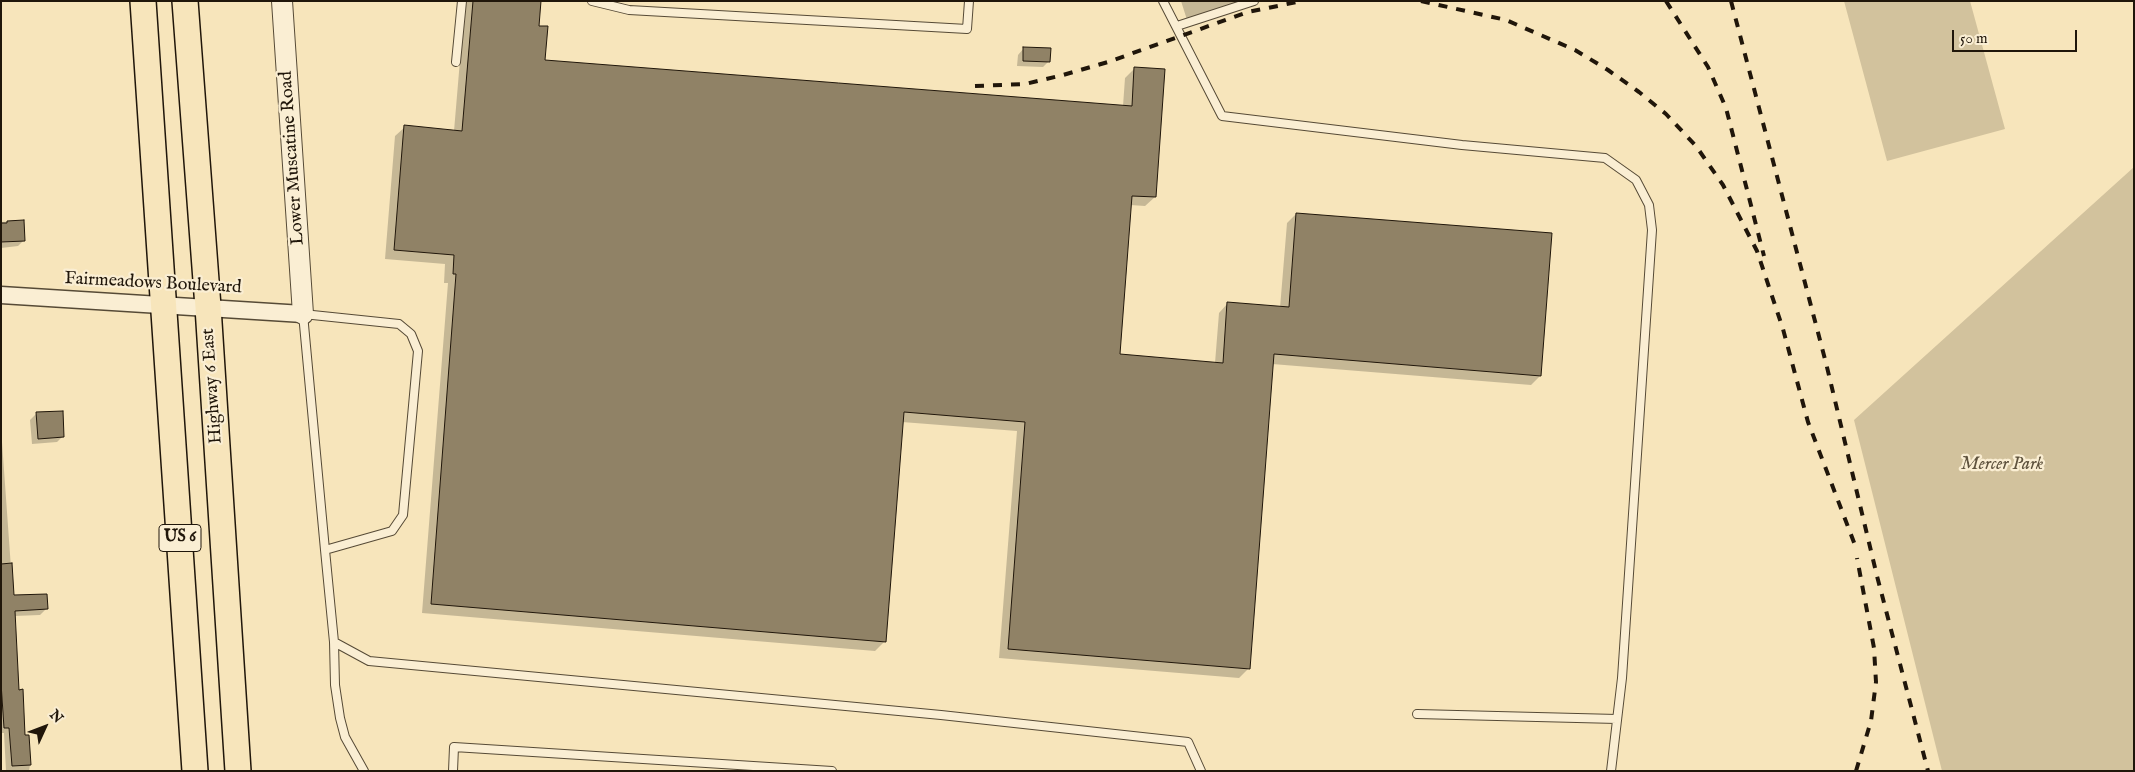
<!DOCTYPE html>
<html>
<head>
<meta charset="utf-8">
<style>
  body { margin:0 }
  #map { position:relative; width:2135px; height:772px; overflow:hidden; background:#f7e5bb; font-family:"IM FELL English",serif }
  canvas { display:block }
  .frame { position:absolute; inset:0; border:2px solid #20160a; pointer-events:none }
  .north { position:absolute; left:20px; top:702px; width:50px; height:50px; -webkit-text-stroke:4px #faeed3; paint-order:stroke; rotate:47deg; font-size:14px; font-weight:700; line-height:20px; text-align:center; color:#20160a }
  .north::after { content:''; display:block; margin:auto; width:18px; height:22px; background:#20160a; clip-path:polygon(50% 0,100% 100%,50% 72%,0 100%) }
  .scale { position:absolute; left:1952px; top:30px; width:125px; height:22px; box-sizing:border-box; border:2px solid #20160a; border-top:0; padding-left:6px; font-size:15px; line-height:18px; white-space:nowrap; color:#20160a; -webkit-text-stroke:4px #faeed3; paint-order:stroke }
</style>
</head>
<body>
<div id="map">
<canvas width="2135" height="772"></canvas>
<div class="frame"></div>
<div class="north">N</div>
<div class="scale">50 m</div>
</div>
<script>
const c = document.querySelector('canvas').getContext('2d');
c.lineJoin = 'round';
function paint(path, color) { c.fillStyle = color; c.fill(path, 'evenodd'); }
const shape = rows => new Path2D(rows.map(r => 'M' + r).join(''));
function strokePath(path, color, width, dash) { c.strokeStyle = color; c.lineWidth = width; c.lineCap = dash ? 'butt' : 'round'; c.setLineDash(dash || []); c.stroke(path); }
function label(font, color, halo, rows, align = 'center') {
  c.font = font + ' "IM FELL English",serif'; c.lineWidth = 4.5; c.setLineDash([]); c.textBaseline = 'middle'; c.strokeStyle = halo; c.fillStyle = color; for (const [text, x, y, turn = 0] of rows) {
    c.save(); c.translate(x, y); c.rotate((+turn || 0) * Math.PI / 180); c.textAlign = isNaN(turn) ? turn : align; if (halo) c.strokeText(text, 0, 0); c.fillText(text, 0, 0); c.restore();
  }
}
paint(shape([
  [1844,1,1970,1,2005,129,1887,161],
  [2134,167,2134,771,1942,771,1854,420]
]), '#d2c29d');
paint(shape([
  [465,1,539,1,537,27,544,61,1123,106,1125,78,1135,68,1155,197,1145,206,1130,205,1119,356,1215,363,1219,313,1228,303,1280,308,1287,223,1296,214,1540,376,1531,385,1272,364,1248,669,1239,678,999,658,1017,431,902,422,885,641,875,651,422,613,448,283,444,283,445,264,385,259,395,136,405,127,454,131],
  [1030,1,1056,1,1055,2],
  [1181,1,1259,1,1188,23],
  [1024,48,1049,61,1043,67,1017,66,1018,55],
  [23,221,24,240,18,246,1,248,1,222],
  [36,414,63,436,57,442,32,444,30,420],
  [1,428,13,596,46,609,40,615,14,616,17,691,30,765,29,771,6,771,4,733,1,733]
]), '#0003');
const building = shape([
  [473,1,541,1,539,26,548,26,545,60,1132,106,1134,67,1165,69,1156,197,1132,196,1120,354,1223,363,1227,302,1289,307,1296,213,1552,233,1541,376,1274,354,1250,669,1008,649,1025,422,904,412,886,642,431,604,456,274,453,274,454,255,394,250,404,125,462,131,473,1],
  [1023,47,1051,48,1050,62,1023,61,1023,47],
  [24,220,25,241,1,242,1,223,7,223,7,221,24,220],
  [63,411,64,437,38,439,36,412,63,411],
  [12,563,14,595,47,594,48,609,15,611,19,690,23,689,25,735,29,735,31,765,12,766,9,728,4,728,1,683,1,564,12,563]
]);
paint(building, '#908266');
strokePath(building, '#20160a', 1);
const service = shape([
  [592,1,629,10,967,29,969,1],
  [1163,1,1222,116,1462,145,1605,158,1636,180,1649,205,1652,230,1622,678,1611,771],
  [1177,26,1254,1],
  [456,62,462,1],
  [325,550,392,531,403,515,418,351,411,334,399,324,303,314,325,550,334,642,369,661,941,715,1188,742,1201,771],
  [334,642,335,685,340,718,345,737,364,771],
  [1417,714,1617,719],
  [453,771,454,747,832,771]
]);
const minor = shape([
  [1,295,303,314]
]);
const tertiary = shape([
  [282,1,303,314]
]);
const primary = shape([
  [143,1,195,771],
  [185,1,208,307,238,771]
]);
strokePath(service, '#564a36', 10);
strokePath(minor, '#564a36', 19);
strokePath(tertiary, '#564a36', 22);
strokePath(primary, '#20160a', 28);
strokePath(service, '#faeed3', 8);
strokePath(minor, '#faeed3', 16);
strokePath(tertiary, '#faeed3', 20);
strokePath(primary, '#f7e5bb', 25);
strokePath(shape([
  [1421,1,1506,20,1575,50,1608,70,1639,92,1666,114,1696,146,1723,185,1757,251,1783,329,1808,422,1855,545],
  [1666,1,1708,67,1726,108,1764,256],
  [1731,1,1826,363,1877,576,1928,771],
  [975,86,1025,84,1063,75,1108,62,1248,12,1302,1],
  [1856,771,1871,721,1876,682,1874,648,1857,558]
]), '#20160a', 4, [9, 9]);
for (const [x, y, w] of [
  [180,538,42]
]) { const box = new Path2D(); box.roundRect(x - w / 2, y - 13.5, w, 27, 4); c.fillStyle = '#faeed3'; c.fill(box); strokePath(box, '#20160a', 1); }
label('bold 16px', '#20160a', null, [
  ["US 6",180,538]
]);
label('18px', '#20160a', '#faeed3', [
  ["Lower Muscatine Road",293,158,-94],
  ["Fairmeadows Boulevard",153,284,3],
  ["Highway 6 East",213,386,-94]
]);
label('italic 18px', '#5e523d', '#faeed3', [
  ["Mercer Park",2002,465]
]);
</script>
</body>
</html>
